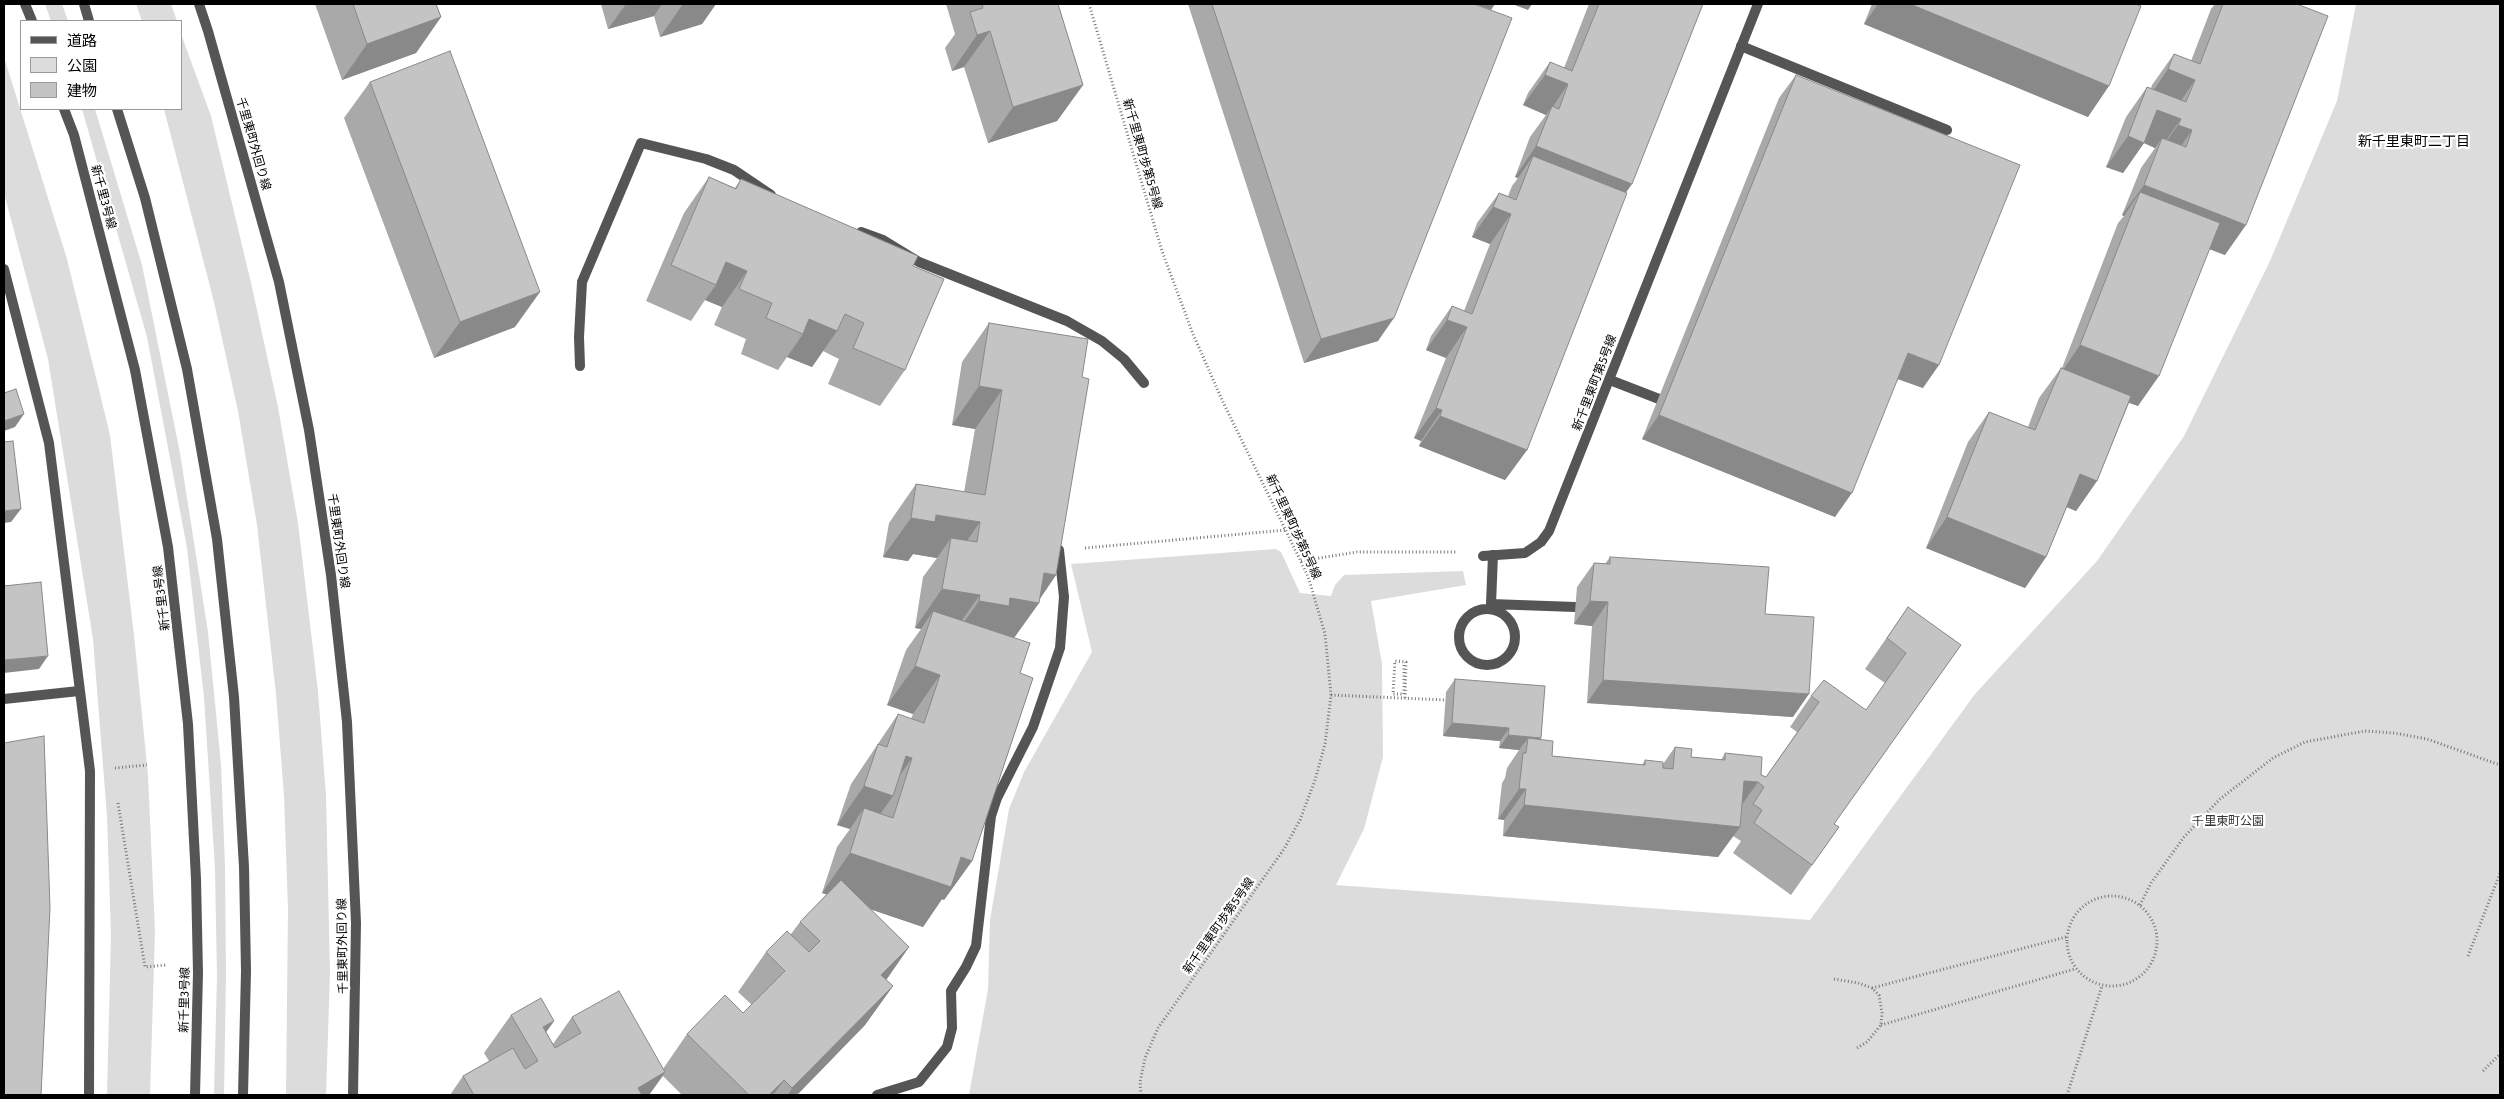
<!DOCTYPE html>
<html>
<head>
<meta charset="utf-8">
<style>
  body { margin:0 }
  #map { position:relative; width:2504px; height:1099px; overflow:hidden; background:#fff; font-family:"Fira Sans","Noto Sans JP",sans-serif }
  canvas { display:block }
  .frame { position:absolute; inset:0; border:5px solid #000; pointer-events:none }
  .legend { position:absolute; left:20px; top:20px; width:162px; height:90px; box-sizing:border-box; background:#fff; border:1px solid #999; margin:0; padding:6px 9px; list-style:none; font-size:15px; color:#000 }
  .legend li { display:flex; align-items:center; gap:10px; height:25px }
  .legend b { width:25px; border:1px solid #999 }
</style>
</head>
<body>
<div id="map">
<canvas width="2504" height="1099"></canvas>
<div class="frame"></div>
<ul class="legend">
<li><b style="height:6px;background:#555"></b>道路</li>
<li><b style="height:14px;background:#dcdcdc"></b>公園</li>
<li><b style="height:14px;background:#c4c4c4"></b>建物</li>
</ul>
</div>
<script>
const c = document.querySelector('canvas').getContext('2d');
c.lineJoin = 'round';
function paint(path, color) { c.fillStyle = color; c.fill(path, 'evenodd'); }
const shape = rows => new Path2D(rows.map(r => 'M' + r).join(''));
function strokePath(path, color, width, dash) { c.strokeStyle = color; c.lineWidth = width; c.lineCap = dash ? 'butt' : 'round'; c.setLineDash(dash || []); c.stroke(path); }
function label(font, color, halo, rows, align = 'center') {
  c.font = font + ' "Fira Sans","Noto Sans JP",sans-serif'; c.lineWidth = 4.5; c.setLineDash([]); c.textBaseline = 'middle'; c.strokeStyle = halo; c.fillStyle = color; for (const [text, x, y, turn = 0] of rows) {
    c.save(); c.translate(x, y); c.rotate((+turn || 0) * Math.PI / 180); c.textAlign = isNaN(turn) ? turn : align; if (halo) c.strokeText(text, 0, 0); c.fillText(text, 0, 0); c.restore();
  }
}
paint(shape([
  [45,4,62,4,68,21,51,21],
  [136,4,171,4,177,21,142,21],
  [2356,4,2500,4,2500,1095,969,1095,988,989,990,920,1009,809,1024,772,1092,652,1071,564,1276,549,1281,552,1300,593,1331,596,1335,585,1344,575,1463,571,1466,585,1371,601,1382,664,1383,757,1364,829,1336,885,1810,920,1975,694,2097,561,2184,436,2270,261,2337,101],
  [181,34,211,116,252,287,278,407,298,523,318,691,326,796,330,972,326,1095,286,1095,288,909,284,796,276,694,257,525,238,411,214,302,164,109,181,109],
  [4,57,67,259,110,435,134,635,148,775,155,931,150,1095,107,1095,111,935,107,816,93,639,48,359,4,193],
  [82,109,95,109,142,265,180,453,208,632,221,764,225,867,226,975,224,1095,214,1095,217,976,215,869,204,697,187,548,147,337]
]), '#dcdcdc');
strokePath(shape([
  [1089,4,1162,251,1193,334,1223,402,1308,576,1325,634,1331,695,1325,744,1315,780,1300,820,1284,849,1158,1028,1145,1058,1140,1082,1141,1095],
  [1085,548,1286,530],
  [1301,561,1357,552,1457,552],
  [1404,665,1404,694,1393,694,1395,661,1406,662,1405,698],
  [1331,695,1446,700],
  [115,768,147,765],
  [118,803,145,967,166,965],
  '2067 941a45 45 0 1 1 90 0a45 45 0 1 1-90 0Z',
  [2140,905,2151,883,2184,837,2220,799,2273,758,2305,742,2365,731,2394,733,2427,739,2500,765],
  [2468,956,2500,873],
  [1834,979,1858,983,1872,988,1879,995,1882,1013,1881,1025,1867,1042,1857,1048],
  [1872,988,2066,937],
  [1881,1025,2075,969],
  [2483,1071,2500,1054],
  [2067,1095,2102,986]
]), '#777', 3, [1, 2.5]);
strokePath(shape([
  [1741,46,1947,130],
  [861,232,883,240,919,262,1067,321,1102,341,1124,359,1144,383],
  [580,366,579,337,582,282,641,143,706,159,734,170,771,195],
  [1610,380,1659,399],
  [1493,555,1491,604,1575,607],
  '1459 637a28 28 0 1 1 56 0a28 28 0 1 1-56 0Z',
  [877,1095,919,1082,947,1047,952,1028,951,991,966,967,976,946,991,816,997,798,1033,727,1060,648,1064,597,1059,550]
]), '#555', 10);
strokePath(shape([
  [4,269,49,443,90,771,89,1095],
  [4,699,79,691]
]), '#555', 10);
strokePath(shape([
  [25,4,32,21],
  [84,4,89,21],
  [199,4,208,31,279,282,309,430,331,575,347,722,356,923,353,1095],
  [64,109,74,135,135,370,168,547,188,724,196,879,198,973,195,1095],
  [117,109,145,198,187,369,217,539,234,697,244,867,246,971,243,1095],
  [1483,556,1525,553,1541,542,1549,531,1758,4]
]), '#555', 10);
paint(shape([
  [315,4,436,4,441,17,416,53,342,80],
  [601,4,716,4,702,24,660,37,654,16,608,29],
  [946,4,1058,4,1083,85,1057,121,988,143,964,67,952,71,945,48,955,34],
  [1188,4,1474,4,1378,341,1304,363],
  [1589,4,1703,4,1626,192,1527,450,1505,480,1419,446,1421,441,1414,438,1446,358,1426,350,1431,336,1452,306,1464,311,1490,244,1472,237,1477,223,1499,193,1508,196,1512,186,1518,178,1515,177,1530,137,1546,115,1523,105,1528,93,1550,62,1564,68],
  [1872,4,2135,4,2088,117,1864,24],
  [2215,4,2297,4,2225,255,2209,249,2138,406,2129,403,2097,481,2076,511,2067,507,2046,557,2025,588,1926,548,1968,442,1989,412,2028,427,2039,398,2061,368,2062,368,2118,223,2124,216,2122,215,2141,168,2155,148,2144,143,2123,173,2106,167,2126,117,2147,87,2151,88,2152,85,2174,54,2191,61,2211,9],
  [1796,75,1923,388,1898,379,1835,517,1642,439,1779,98],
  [370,82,515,327,434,358,344,118],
  [709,177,735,188,741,179,913,266,905,370,880,406,828,384,839,359,823,351,812,367,787,357,778,370,741,354,746,339,714,325,722,307,705,300,691,321,646,301,684,213],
  [989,323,1082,377,1056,575,1039,600,1039,603,1014,638,1020,673,972,861,944,900,942,899,923,927,870,909,909,947,886,980,893,986,865,1025,797,1095,682,1095,663,1076,649,1095,450,1095,463,1076,489,1061,484,1053,511,1015,554,1021,546,1032,553,1044,572,1017,663,1069,687,1034,743,1013,752,1005,738,992,766,952,791,934,800,922,827,894,822,893,837,847,850,829,837,825,851,784,898,714,911,719,913,714,887,705,906,650,921,629,915,628,923,577,937,558,913,554,908,561,883,557,889,523,916,484,964,492,975,429,952,425,962,362],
  [1610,557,1765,614,1793,717,1587,703,1592,626,1574,624,1577,587,1594,563,1605,564],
  [1908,607,1961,645,1834,824,1839,827,1791,895,1733,853,1741,841,1733,836,1718,857,1503,836,1504,820,1498,819,1502,783,1505,778,1507,768,1519,750,1499,748,1500,741,1443,736,1446,692,1455,679,1541,738,1540,739,1552,756,1642,765,1645,760,1663,764,1675,747,1691,757,1721,760,1725,753,1761,775,1766,777,1797,732,1790,727,1811,696,1866,710,1885,683,1865,669]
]), '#a9a9a9');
paint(shape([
  [626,4,662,4,654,16,608,29],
  [683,4,716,4,702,24,660,37],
  [1475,4,1495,4,1491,10],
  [1512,4,1532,4,1528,10],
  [1878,4,1910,4,2109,86,2088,117,1864,24],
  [441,17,416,53,342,80,367,44],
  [990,31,964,67,952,71,977,35],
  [2168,69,2195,80,2174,111,2147,100],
  [1545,75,1568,84,1550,111,1552,106,1546,115,1523,105],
  [1083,85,1057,121,988,143,1013,107],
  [2157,110,2181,119,2160,149,2162,138,2155,148,2144,143,2123,173,2106,167,2128,136],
  [2178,125,2192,130,2171,161,2157,155],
  [1536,146,1632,184,1611,214,1533,156,1518,178,1515,177],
  [2144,185,2246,225,2225,255,2130,218,2140,192,2124,216,2122,215],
  [1493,207,1511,214,1490,244,1472,237],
  [726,262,747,271,722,307,705,300,716,285],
  [540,292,515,327,434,358,460,322],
  [1394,318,1378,341,1304,363,1321,339],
  [809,319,837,331,812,367,787,357,803,334],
  [1447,320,1467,327,1446,358,1426,350],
  [2080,345,2159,376,2138,406,2059,376],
  [1908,353,1939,365,1923,388,1892,377],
  [979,386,1002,390,975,429,952,425],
  [1436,408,1442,410,1421,441,1414,438],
  [24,414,15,427,4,431,4,421],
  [1659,415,1852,493,1835,517,1642,439],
  [1440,416,1527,450,1505,480,1419,446],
  [2080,474,2097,481,2076,511,2059,504],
  [21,509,11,522,4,523,4,511],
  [936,515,980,522,953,561,951,538,937,558,913,554,908,561,883,557,911,518],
  [1947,517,2046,557,2025,588,1926,548],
  [1044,573,1056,575,1037,603,1039,603,1011,642,951,640,979,601,1010,598],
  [942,589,980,595,952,634,933,611,921,629,915,628],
  [1590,601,1608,602,1592,626,1574,624],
  [48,656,39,669,4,673,4,660],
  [915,666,940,675,913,714,887,705],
  [1603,680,1809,694,1793,717,1587,703],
  [1452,723,1509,728,1500,741,1443,736],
  [1508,735,1541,738,1532,751,1528,738,1519,750,1499,748],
  [906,756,912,758,887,794,893,796,865,835,864,808,850,829,837,825,864,786],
  [1744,781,1758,782,1736,813],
  [1519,789,1526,789,1504,820,1498,819],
  [1524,805,1740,827,1718,857,1503,836],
  [850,853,961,857,972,861,944,900,942,899,923,927,822,893],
  [909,947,882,986,881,975],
  [893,986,865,1025,797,1095,788,1095,792,1088],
  [554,1021,532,1052,543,1027],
  [665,1072,649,1095,633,1095,638,1088],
  [784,1080,773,1095,769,1095]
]), '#898989');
const building = shape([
  [353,4,436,4,441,17,367,44,353,4],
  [982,4,1058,4,1083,85,1013,107,990,31,977,35,970,12,983,8,982,4],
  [1212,4,1474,4,1512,18,1394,318,1321,339,1212,4],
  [1599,4,1703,4,1632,184,1536,146,1552,106,1559,109,1568,84,1545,75,1550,62,1572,71,1599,4],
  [1910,4,2135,4,2141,6,2109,86,1910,4],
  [2223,4,2297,4,2328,16,2246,225,2144,185,2162,138,2186,147,2192,130,2178,125,2181,119,2157,110,2144,143,2128,136,2147,87,2186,102,2195,80,2168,69,2174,54,2200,64,2223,4],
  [450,51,540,292,460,322,370,82,450,51],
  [1796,75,2020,165,1939,365,1908,353,1852,493,1659,415,1796,75],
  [1533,156,1627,193,1527,450,1440,416,1442,410,1436,408,1467,327,1447,320,1452,306,1472,314,1511,214,1493,207,1499,193,1516,200,1533,156],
  [709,177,736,189,741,179,918,256,913,266,944,279,905,370,853,348,864,323,845,314,837,331,809,319,803,334,766,318,772,303,739,289,747,271,726,262,716,285,671,265,709,177],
  [2140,192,2220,223,2159,376,2080,345,2140,192],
  [989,323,1088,339,1082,377,1089,379,1056,575,1044,573,1039,603,1010,598,1009,606,979,601,980,595,942,589,951,538,977,542,980,522,936,515,935,522,911,518,916,484,985,495,1002,390,979,386,989,323],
  [2061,368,2131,396,2097,481,2080,474,2046,557,1947,517,1989,412,2035,430,2061,368],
  [16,389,24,414,4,421,4,393,16,389],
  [13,441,21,509,4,511,4,442,13,441],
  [1610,557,1769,567,1765,614,1814,617,1809,694,1603,680,1608,602,1590,601,1594,563,1610,564,1610,557],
  [41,582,48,656,4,660,4,586,41,582],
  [1908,607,1961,645,1834,824,1839,827,1812,865,1754,823,1762,810,1753,804,1764,787,1758,782,1744,781,1740,827,1524,805,1526,789,1519,789,1523,753,1526,753,1528,738,1553,741,1552,756,1645,765,1645,760,1663,762,1663,768,1673,769,1675,747,1692,749,1691,757,1725,760,1725,753,1762,757,1761,775,1766,777,1819,702,1811,696,1824,680,1866,710,1906,653,1887,638,1908,607],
  [933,611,1030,643,1020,673,1033,678,972,861,961,857,951,887,850,853,864,808,893,818,912,758,906,756,893,796,864,786,878,744,887,747,898,714,924,723,940,675,915,666,933,611],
  [1455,679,1545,686,1541,738,1508,735,1509,728,1452,723,1455,679],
  [44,736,50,908,41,1095,4,1095,4,743,44,736],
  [841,880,909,947,881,975,893,986,792,1088,784,1080,769,1095,749,1095,687,1034,725,995,743,1013,785,971,766,952,787,931,809,952,820,941,800,922,841,880],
  [619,991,665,1072,638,1088,642,1095,474,1095,463,1076,513,1048,525,1069,538,1061,511,1015,541,998,554,1021,543,1027,555,1048,581,1033,572,1017,619,991]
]);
paint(building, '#c4c4c4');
strokePath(building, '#898989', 1);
label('12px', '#000', '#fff', [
  ["千里東町外回り線",253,144,74],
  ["新千里東町歩第5号線",1142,154,74],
  ["新千里3号線",103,197,75],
  ["新千里東町第5号線",1595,383,-69],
  ["新千里東町歩第5号線",1293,527,65],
  ["千里東町外回り線",338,541,82],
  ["新千里3号線",162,598,-97],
  ["新千里東町歩第5号線",1219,926,-55],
  ["千里東町外回り線",343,946,-91],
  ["新千里3号線",185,1000,-89]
]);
label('12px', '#333', '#fff', [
  ["千里東町公園",2228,822]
]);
label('14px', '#000', '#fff', [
  ["新千里東町二丁目",2414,142]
]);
</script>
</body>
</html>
